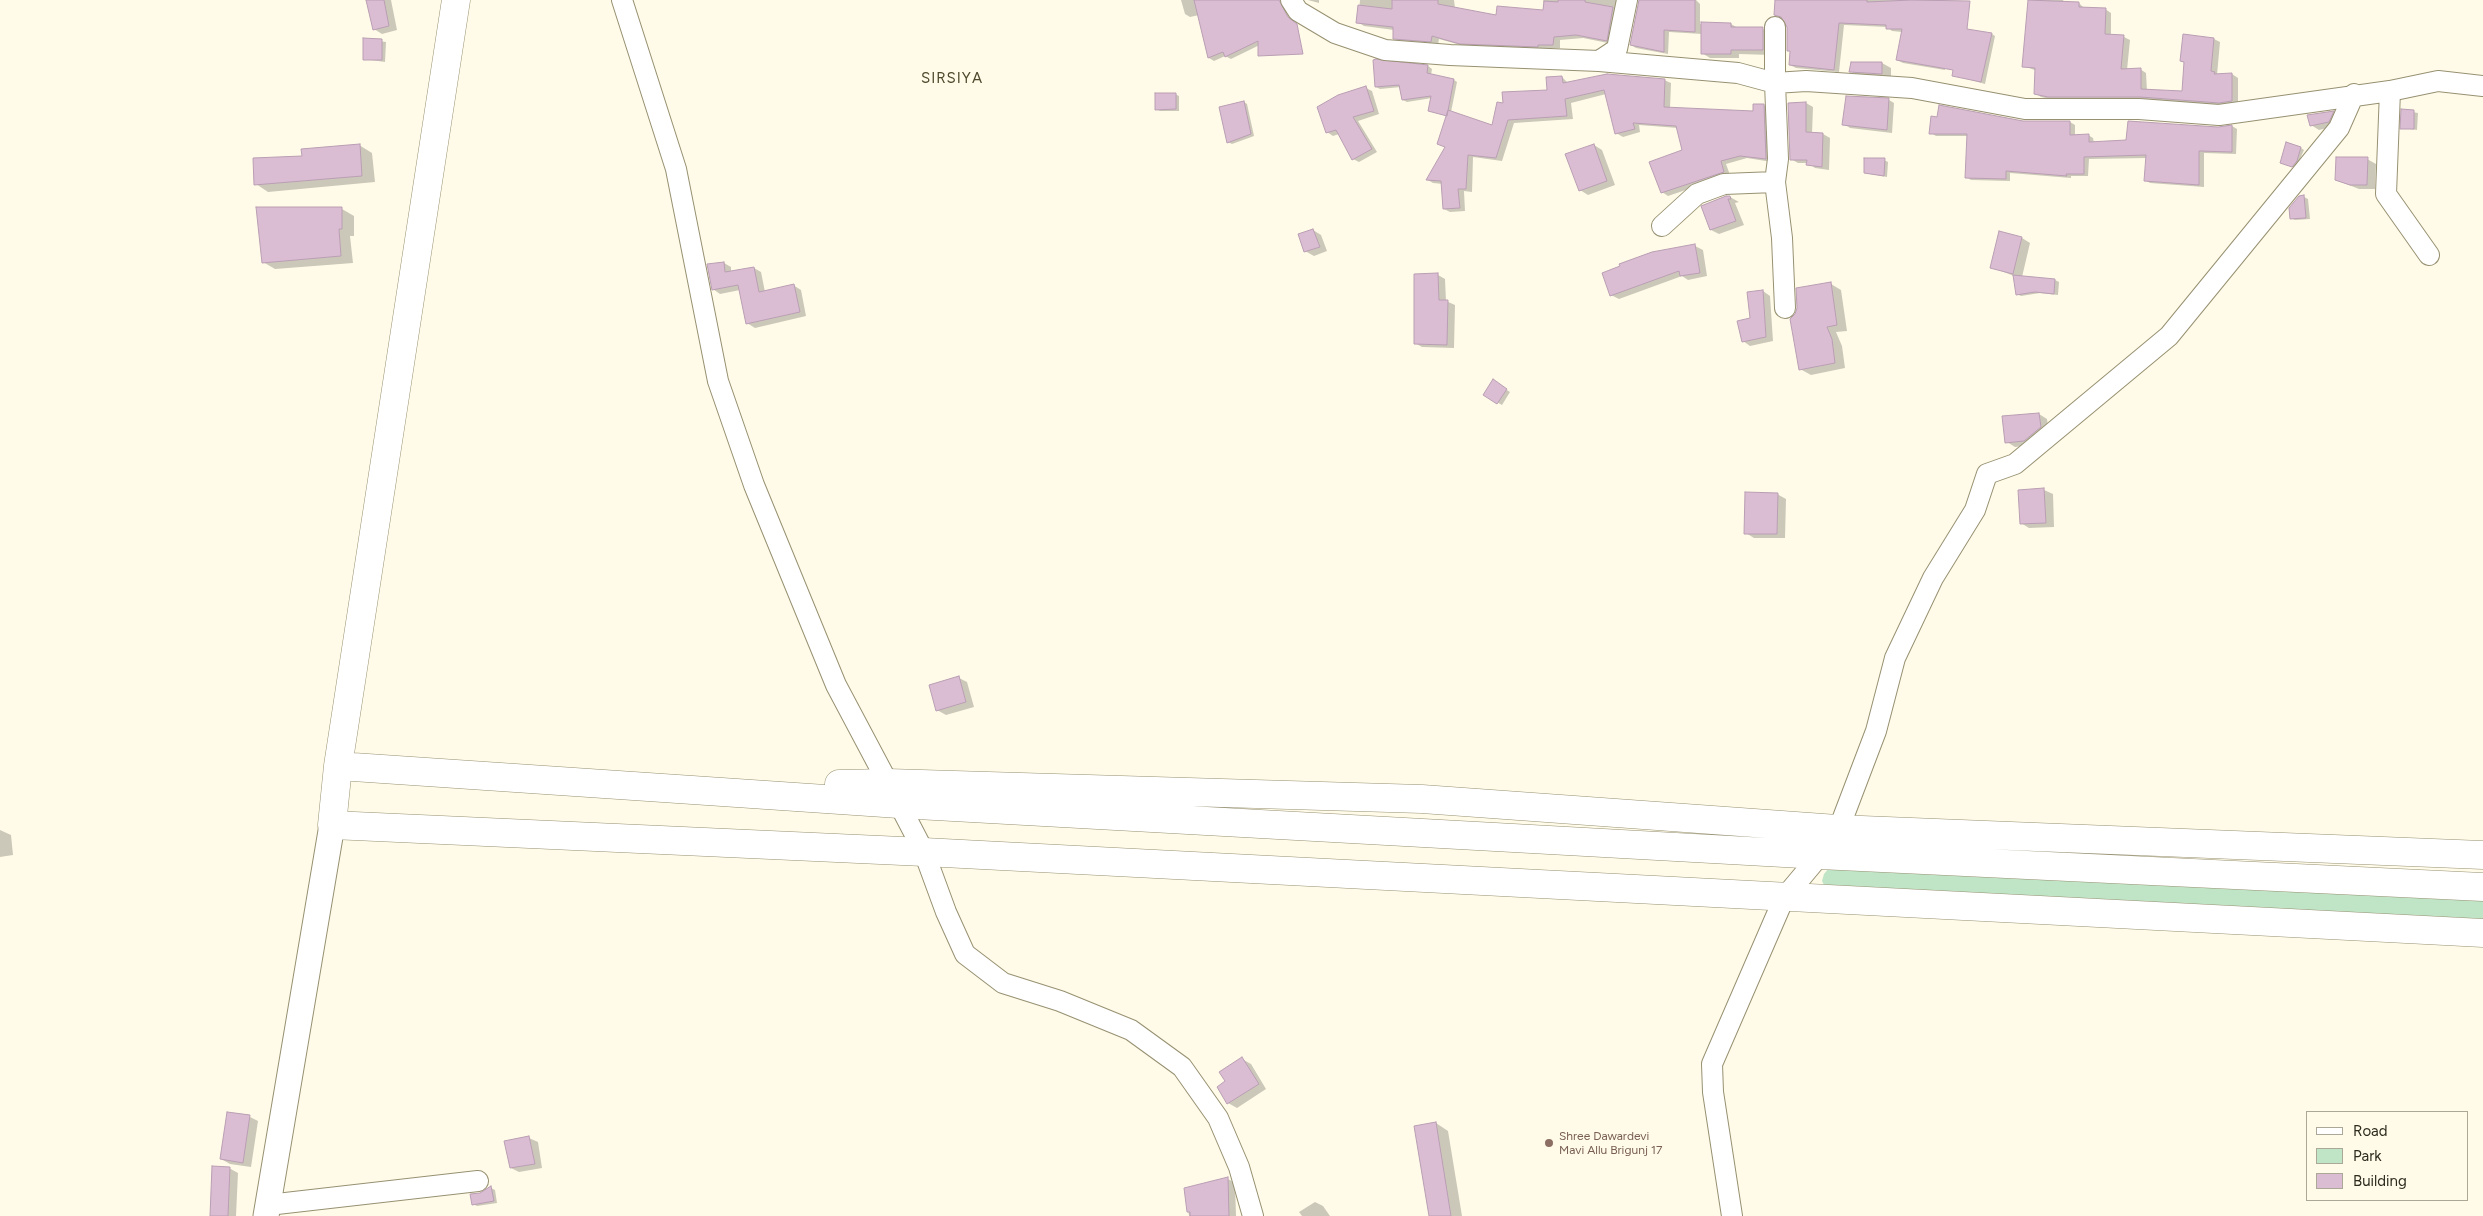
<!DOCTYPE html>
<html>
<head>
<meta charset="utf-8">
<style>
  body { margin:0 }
  #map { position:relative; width:2483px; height:1216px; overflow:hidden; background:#fffbe8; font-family:Figtree,sans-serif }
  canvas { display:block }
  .legend { position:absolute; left:2306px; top:1111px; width:162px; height:90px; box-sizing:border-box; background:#fffbe8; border:1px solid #aba897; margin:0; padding:6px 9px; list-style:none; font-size:15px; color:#2d2b1e }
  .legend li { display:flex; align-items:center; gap:10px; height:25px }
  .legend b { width:25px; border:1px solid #aba897 }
</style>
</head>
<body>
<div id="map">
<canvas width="2483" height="1216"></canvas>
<ul class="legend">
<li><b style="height:6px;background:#fff"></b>Road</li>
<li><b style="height:14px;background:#bfe5c6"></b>Park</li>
<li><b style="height:14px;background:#dabdd3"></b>Building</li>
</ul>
</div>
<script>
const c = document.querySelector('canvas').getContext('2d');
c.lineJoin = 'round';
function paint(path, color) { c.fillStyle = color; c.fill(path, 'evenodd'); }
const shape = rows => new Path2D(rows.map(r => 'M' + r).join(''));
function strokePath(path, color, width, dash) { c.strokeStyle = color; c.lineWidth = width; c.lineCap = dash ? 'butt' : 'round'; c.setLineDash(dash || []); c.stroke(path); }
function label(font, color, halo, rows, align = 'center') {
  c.font = font + ' Figtree,sans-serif'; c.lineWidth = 4; c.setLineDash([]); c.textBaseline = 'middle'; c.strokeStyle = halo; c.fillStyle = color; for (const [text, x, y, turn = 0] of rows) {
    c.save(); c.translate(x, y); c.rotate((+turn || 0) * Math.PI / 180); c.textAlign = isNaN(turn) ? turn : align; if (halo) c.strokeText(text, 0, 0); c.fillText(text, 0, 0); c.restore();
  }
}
paint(shape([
  [1829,868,2483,899,2483,919,1825,887,1822,881,1824,874]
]), '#bfe5c6');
paint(shape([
  [368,0,391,0,397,30,382,34,374,29],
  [1181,0,1272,0,1276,37,1231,59,1225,56,1214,61,1209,58,1199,15,1190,17,1185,14],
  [1308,0,1319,0,1319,3],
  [1360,0,1454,0,1455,8,1497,17,1545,11,1543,0,1623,0,1613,44,1583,38,1560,40,1560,48,1545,48,1545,50,1468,47,1439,39,1438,45,1401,42,1395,38,1394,30,1364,26,1358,22],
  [1639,0,1696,0,1700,4,1700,24,1731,24,1738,28,1763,29,1771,33,1771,55,1739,54,1739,58,1710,58,1702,53,1702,34,1669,32,1668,54,1636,48,1631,45],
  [1776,0,1938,0,1945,70,1903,63,1897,60,1902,32,1892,31,1887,27,1844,25,1839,72,1796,68,1790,65,1791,52,1788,50,1787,21,1776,15],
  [2029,0,2063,0,2065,4,2079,3,2085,9,2105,9,2111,13,2111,36,2124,37,2130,40,2127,70,2140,69,2146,73,2147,91,2183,92,2185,63,2181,61,2184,36,2214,39,2220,42,2217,75,2232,74,2238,78,2238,104,2226,106,2055,100,2041,97,2035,93,2037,71,2024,66],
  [1992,34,1995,36,1985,84,1953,75],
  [365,39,386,42,385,62,364,59],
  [1374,61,1428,66,1432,69,1431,75,1454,80,1457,82,1451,112,1493,127,1504,105,1548,91,1562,77,1568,83,1664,80,1671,83,1670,109,1755,112,1764,105,1770,109,1772,162,1747,158,1726,164,1730,175,1668,196,1662,192,1684,151,1678,128,1639,125,1640,132,1623,137,1616,133,1606,94,1571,103,1573,119,1514,123,1502,161,1473,157,1472,192,1464,191,1465,211,1450,212,1444,209,1443,184,1433,183,1428,180,1446,147,1448,116,1429,111,1432,98,1407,102,1403,100,1401,87,1380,89,1376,87],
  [1852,63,1882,63,1891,68,1891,78,1859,76,1851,71],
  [1366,88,1372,91,1379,114,1358,121,1377,152,1359,162,1353,159,1339,134,1333,136,1327,132],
  [1175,94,1179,96,1179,111,1160,111,1156,109],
  [1889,100,1894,103,1892,133,1850,128,1844,124],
  [1244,102,1247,104,1254,136,1232,144,1228,142],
  [1806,103,1813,107,1812,134,1823,134,1830,138,1829,170,1815,168,1808,163,1798,163,1791,159],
  [2402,110,2418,113,2417,130,2402,128],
  [2333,112,2341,117,2337,126,2319,130,2311,125],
  [2023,122,2070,122,2075,125,2075,136,2088,135,2093,138,2094,143,2128,141,2232,126,2237,129,2236,154,2204,153,2204,187,2150,183,2145,180,2147,158,2089,159,2088,176,2071,176,2071,178,2010,173,2010,181,1971,180,1966,177,1969,136,1936,136,1931,133],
  [359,145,372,153,375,182,268,192,256,184,303,158],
  [1594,145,1602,150,1615,185,1588,195,1580,190],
  [2301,148,2304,150,2296,168,2285,164],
  [2367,159,2376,164,2375,189,2359,189,2336,180],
  [1884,160,1888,162,1887,177,1865,173],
  [1730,197,1739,202,1735,203,1744,225,1719,234,1711,230,1703,207],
  [2304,197,2308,199,2310,219,2295,220,2291,218],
  [342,209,354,216,354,236,350,236,353,263,275,269,263,262],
  [1313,230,1321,235,1327,251,1314,256,1305,251],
  [2000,233,2022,238,2030,243,2022,277,2055,280,2059,282,2058,295,2040,293,2021,296,2017,294,2014,276,1991,267],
  [1695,246,1703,250,1707,276,1688,280,1682,276,1619,299,1611,295],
  [724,263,731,267,731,272,754,268,761,272,765,292,793,285,801,290,806,316,755,328,747,323,740,290,720,294,713,289],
  [1438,275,1445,279,1446,301,1455,305,1454,348,1422,347,1415,343],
  [1831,284,1841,290,1847,331,1836,332,1842,346,1845,368,1811,375,1800,369],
  [1763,291,1770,296,1773,341,1750,346,1743,341],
  [1493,381,1510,392,1502,405,1484,395],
  [2039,414,2047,419,2049,432,2033,445,2015,447,2007,442],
  [2044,490,2053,494,2054,527,2029,528,2021,523,2019,491],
  [1777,494,1786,499,1785,538,1754,538,1746,533],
  [959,678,967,682,974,707,946,715,937,710],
  [0,830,11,835,13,855,0,857],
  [1242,1059,1251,1064,1266,1089,1237,1108,1228,1103,1227,1082],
  [250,1117,258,1121,251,1167,230,1164,221,1159],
  [1436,1123,1448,1131,1462,1216,1431,1216],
  [529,1138,538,1142,542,1168,519,1172,511,1168],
  [229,1168,238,1173,236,1216,211,1216],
  [1228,1179,1235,1183,1236,1216,1189,1216,1185,1189],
  [491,1188,495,1190,497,1203,477,1206,473,1204,480,1194],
  [1315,1202,1323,1206,1330,1216,1302,1216,1299,1212]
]), '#0003');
const building = shape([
  [366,0,384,0,389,26,373,30,366,0],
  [1194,0,1279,0,1288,17,1297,24,1303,54,1258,56,1258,41,1225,57,1223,52,1208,58,1194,0],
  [1392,0,1438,0,1438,4,1496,15,1497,6,1543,10,1544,1,1558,2,1558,0,1585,0,1585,2,1613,7,1607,41,1576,35,1554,37,1553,45,1538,45,1538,47,1460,44,1432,36,1431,42,1393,39,1393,27,1356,23,1358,5,1392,9,1392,0],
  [1639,0,1695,0,1695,32,1664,30,1664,52,1630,45,1639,0],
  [1775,0,1867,0,1867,2,1911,0,1970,1,1967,29,1992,33,1981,82,1952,76,1953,70,1896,60,1902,29,1886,29,1886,25,1839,23,1834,70,1789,65,1790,51,1787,51,1787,27,1781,17,1774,15,1775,0],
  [2028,0,2079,2,2079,7,2106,8,2105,34,2124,35,2121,69,2141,68,2141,89,2182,91,2184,62,2180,61,2183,34,2214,38,2211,71,2215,72,2214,74,2232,73,2232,101,2219,103,2140,97,2048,97,2034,94,2035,68,2022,67,2028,0],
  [1701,22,1731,23,1731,27,1763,27,1763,50,1731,50,1731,54,1701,54,1701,22],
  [363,38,382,39,382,60,363,60,363,38],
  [1376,59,1428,65,1427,73,1454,79,1447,116,1428,111,1431,96,1402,100,1399,85,1375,87,1373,60,1376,59],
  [1851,62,1882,62,1882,74,1849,72,1851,62],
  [1607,74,1665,79,1664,107,1753,111,1753,104,1764,104,1766,159,1740,156,1721,161,1724,172,1661,193,1649,162,1682,150,1676,126,1633,123,1635,129,1615,134,1604,90,1565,99,1567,116,1508,120,1496,158,1468,155,1466,189,1458,189,1460,208,1443,209,1441,181,1426,180,1445,147,1437,144,1448,110,1492,125,1497,102,1503,103,1502,92,1547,90,1546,77,1562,76,1563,83,1607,74],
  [1366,86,1374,111,1353,117,1372,149,1352,160,1336,130,1326,133,1317,107,1338,95,1366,86],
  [1155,93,1176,93,1176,109,1155,110,1155,93],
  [1846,96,1889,98,1887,130,1842,125,1846,96],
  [1244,101,1251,134,1227,143,1219,107,1244,101],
  [1806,102,1806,132,1823,133,1822,167,1806,165,1807,160,1790,160,1788,103,1806,102],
  [1939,105,2023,121,2070,121,2070,135,2089,134,2089,142,2126,140,2128,121,2218,127,2232,125,2232,152,2199,151,2199,185,2144,181,2146,155,2084,157,2084,174,2066,174,2067,176,2006,171,2006,179,1965,178,1967,134,1929,134,1931,116,1937,117,1939,105],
  [2401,109,2414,110,2414,129,2400,129,2401,109],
  [2334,111,2329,122,2310,126,2307,115,2334,111],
  [2286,142,2301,147,2297,161,2292,167,2280,163,2286,142],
  [360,144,362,176,254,185,253,158,302,156,301,149,360,144],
  [1594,144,1607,181,1579,191,1565,154,1594,144],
  [2336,157,2368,157,2367,185,2350,185,2335,180,2336,157],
  [1864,158,1885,158,1884,176,1864,173,1864,158],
  [2304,195,2306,218,2290,219,2289,208,2299,196,2304,195],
  [1726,196,1730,196,1731,199,1728,199,1736,221,1710,230,1701,206,1726,196],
  [256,207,342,207,342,229,339,229,341,256,262,263,256,207],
  [1313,229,1320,247,1304,252,1298,234,1313,229],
  [1999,231,2022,237,2013,274,1990,268,1999,231],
  [1695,244,1700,273,1680,276,1679,271,1610,296,1602,273,1620,266,1619,264,1652,252,1695,244],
  [724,262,725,272,754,267,759,292,794,284,800,312,746,324,738,285,712,290,707,264,724,262],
  [1438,273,1439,300,1448,300,1447,345,1414,344,1414,274,1438,273],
  [2013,275,2055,279,2054,294,2035,292,2016,295,2013,275],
  [1831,282,1837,325,1827,327,1832,339,1835,363,1799,370,1790,319,1795,314,1797,308,1796,288,1831,282],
  [1763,290,1766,337,1742,342,1737,321,1750,318,1747,292,1763,290],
  [1493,379,1507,389,1497,404,1483,395,1493,379],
  [2039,413,2041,427,2024,441,2005,443,2002,416,2039,413],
  [2044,488,2046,523,2020,524,2018,490,2044,488],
  [1745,492,1778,493,1777,534,1744,534,1745,492],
  [959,676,966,702,936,711,929,685,959,676],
  [1242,1057,1259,1084,1227,1104,1217,1087,1225,1081,1219,1072,1242,1057],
  [227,1112,250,1115,243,1163,220,1159,227,1112],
  [1436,1122,1451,1216,1429,1216,1414,1126,1436,1122],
  [529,1136,535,1164,510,1168,504,1141,529,1136],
  [212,1166,230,1167,228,1216,210,1216,212,1166],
  [1228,1177,1229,1216,1190,1216,1190,1212,1187,1212,1184,1188,1228,1177],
  [491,1186,494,1201,472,1205,470,1194,480,1193,491,1186]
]);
paint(building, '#dabdd3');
strokePath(building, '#ba9eb3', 1);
const minor = shape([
  [622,0,676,169,718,381,754,485,836,685,888,783],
  [1291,0,1298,11,1335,33,1385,50,1450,55,1599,61,1738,73,1775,83,1806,81,1912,88,2025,109,2139,109,2219,115,2390,91,2438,81,2483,86],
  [1775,27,1775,83,1778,159,1775,182,1782,238,1785,308],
  [1599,61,1617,49,1627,0],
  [2390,91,2386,194,2429,255],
  [1662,226,1697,194,1724,184,1775,182],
  [899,804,924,852,946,912,965,954,1003,983,1060,1001,1131,1030,1182,1067,1218,1118,1239,1167,1253,1216],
  [268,1205,478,1181],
  [1732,1216,1713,1092,1712,1064,1784,898,1820,855,1841,823,1876,731,1895,658,1933,578,1975,510,1987,474,2015,464,2169,336,2339,128,2354,94]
]);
const major = shape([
  [266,1216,332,825]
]);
const highway = shape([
  [456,0,338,766,332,825,924,852,2483,933],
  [338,766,899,804,1820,855,2483,887],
  [839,784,888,783,1422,799,1837,829,2483,855]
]);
strokePath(minor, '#979172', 22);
strokePath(major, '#979172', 27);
strokePath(highway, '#979172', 29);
strokePath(minor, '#fff', 20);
strokePath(major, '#fff', 25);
strokePath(highway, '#fff', 28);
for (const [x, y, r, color] of [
  [1549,1143,5,"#8d6e63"]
]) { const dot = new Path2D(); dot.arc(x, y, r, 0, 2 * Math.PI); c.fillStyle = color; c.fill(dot); strokePath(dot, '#fffbe8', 2); }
label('12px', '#785e54', '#fffbe8', [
  ["Shree Dawardevi",1559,1136],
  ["Mavi Allu Brigunj 17",1559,1150]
], 'left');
c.letterSpacing = '1px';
label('15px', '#4f4a2d', '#fffbe8', [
  ["SIRSIYA",952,79]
]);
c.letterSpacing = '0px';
</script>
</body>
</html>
